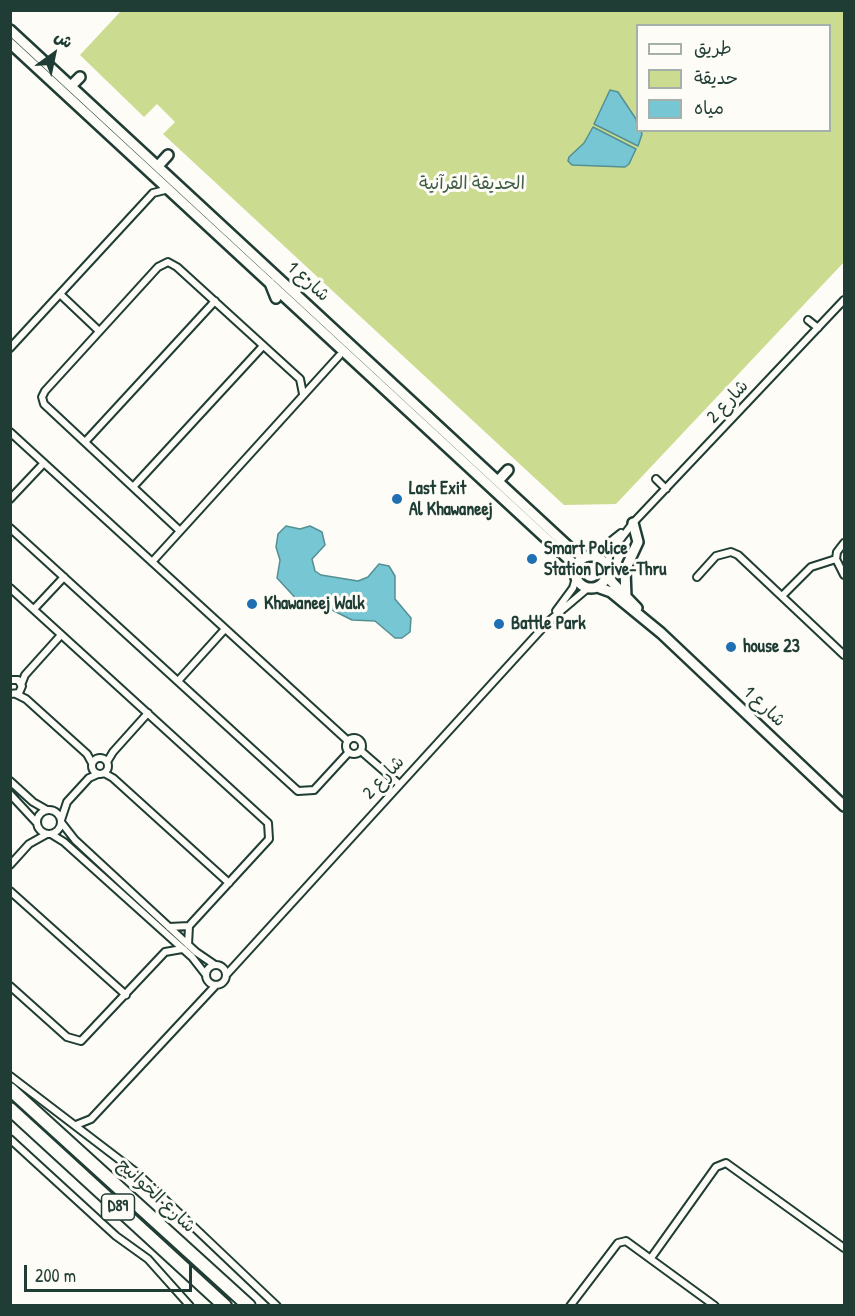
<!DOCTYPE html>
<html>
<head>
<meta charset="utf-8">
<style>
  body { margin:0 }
  #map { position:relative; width:855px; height:1316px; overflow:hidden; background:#fdfcf7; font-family:"Patrick Hand","Playpen Sans Arabic",sans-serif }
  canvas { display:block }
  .frame { position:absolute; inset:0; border:12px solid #1f3d34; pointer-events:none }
  .legend { position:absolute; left:636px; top:24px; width:195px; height:108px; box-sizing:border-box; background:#fdfcf7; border:2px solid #a4b0a9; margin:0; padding:8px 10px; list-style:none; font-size:18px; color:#1f3d34 }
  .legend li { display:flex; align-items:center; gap:12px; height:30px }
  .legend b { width:30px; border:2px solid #a4b0a9 }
  .north { position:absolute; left:24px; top:24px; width:60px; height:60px; -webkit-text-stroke:4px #fdfcf7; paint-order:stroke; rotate:33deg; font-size:16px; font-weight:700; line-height:24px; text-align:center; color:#1f3d34 }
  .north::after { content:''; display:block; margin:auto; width:21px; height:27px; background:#1f3d34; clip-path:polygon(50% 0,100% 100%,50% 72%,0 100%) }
  .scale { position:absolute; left:24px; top:1265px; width:168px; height:27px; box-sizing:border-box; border:3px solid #1f3d34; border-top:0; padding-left:8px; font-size:18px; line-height:21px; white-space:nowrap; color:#1f3d34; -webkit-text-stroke:4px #fdfcf7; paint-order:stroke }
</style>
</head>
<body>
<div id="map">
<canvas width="855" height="1316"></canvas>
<div class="frame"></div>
<ul class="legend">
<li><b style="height:8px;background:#fdfcf7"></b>طريق</li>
<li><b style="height:16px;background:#cbdb8f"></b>حديقة</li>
<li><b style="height:16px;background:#77c6d4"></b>مياه</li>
</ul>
<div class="north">ش</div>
<div class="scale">200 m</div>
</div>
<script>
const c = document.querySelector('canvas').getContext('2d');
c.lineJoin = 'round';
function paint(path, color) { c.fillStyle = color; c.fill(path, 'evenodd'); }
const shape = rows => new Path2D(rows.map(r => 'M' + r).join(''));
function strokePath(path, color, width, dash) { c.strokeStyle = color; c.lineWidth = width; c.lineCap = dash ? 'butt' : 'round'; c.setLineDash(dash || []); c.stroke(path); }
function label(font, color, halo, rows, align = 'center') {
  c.font = font + ' "Patrick Hand","Playpen Sans Arabic",sans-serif'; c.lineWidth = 6; c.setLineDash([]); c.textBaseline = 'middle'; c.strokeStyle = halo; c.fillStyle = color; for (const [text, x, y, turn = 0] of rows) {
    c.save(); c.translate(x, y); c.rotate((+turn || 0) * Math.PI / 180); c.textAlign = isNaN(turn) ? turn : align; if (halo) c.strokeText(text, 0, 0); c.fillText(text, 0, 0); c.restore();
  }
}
paint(shape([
  [121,11,844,11,844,262,616,504,564,505,163,134,175,122,157,104,144,117,80,55],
  [638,26,830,26,830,130,638,130]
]), '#cbdb8f');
const water = shape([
  [610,90,618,92,636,119,638,130,641,131,642,134,638,146,594,124,610,90],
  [593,127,636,149,629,164,625,167,572,165,568,161,569,157,584,143,593,127],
  [286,526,300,529,310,526,322,532,325,545,312,559,315,571,321,575,358,581,368,577,379,564,389,566,395,576,395,599,411,618,410,632,402,638,395,638,375,621,352,620,330,609,301,604,277,578,280,560,276,547,278,534,286,526]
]);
paint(water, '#77c6d4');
strokePath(water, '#548f94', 1.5);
const street = shape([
  [60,294,99,331],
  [808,320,818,328],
  [10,348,153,193,169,189],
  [10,432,348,741],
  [85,442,215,301],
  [656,479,666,489],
  [133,487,263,346],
  [10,499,44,463],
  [10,528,298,791,314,790,349,752],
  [180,531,44,404,42,397,45,391,158,267,168,262,177,267,300,379,303,394],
  [592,556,621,533],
  [836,559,837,552,844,543],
  [836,559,844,575],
  [152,562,339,356],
  [607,568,610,553,633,523,844,300],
  [697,577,716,556,731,552,738,555,844,655],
  [10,588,268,823,269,839,189,926,188,945],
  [782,596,811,567,836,559],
  [34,609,64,577],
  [556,611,573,588,576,578],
  [10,680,18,680,22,686,19,693,10,694],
  [178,681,225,629],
  [21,685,25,675,61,635],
  [16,694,26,699,87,754,92,763],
  '346 746a8 8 0 1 1 16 0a8 8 0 1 1-16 0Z',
  [361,751,399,784],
  '92 766a8 8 0 1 1 16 0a8 8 0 1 1-16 0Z',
  [107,762,113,752,148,713],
  [104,773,113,778,229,883],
  [10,781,33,802,47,810],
  [10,794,36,822],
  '37 822a12 12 0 1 1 24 0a12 12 0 1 1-24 0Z',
  [61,820,67,802,89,778,98,774],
  [61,822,75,840,196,952,215,965],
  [51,834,64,842,192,957,206,975],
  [10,865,29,844,47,834],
  [10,891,126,995],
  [169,927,189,926],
  '206 975a10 10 0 1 1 20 0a10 10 0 1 1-20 0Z',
  [227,974,549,621,588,588],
  [10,986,67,1037,81,1041,165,952,182,949],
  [10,1076,137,1173,277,1306],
  [76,1125,91,1119,216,985],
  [10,1139,116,1236,148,1259,190,1306],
  [651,1258,716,1167,726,1163,844,1248],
  [570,1306,618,1243,626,1241,715,1306]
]);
const secondary = shape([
  [10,30,572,550,584,557],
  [10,43,576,566],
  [71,86,80,77],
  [158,166,168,155],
  [270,283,276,298],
  [294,292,304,282],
  [498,481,508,470],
  '575 572a16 16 0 1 1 32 0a16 16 0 1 1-32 0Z',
  [607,573,612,582,637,608],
  [597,587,611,592,661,633,844,806],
  [626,597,625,570,638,542,633,523]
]);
const highway = shape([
  [10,1089,249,1306],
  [10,1109,225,1306]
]);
strokePath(street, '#1f3d34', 10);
strokePath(secondary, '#1f3d34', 14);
strokePath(highway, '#1f3d34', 16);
strokePath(street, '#fdfcf7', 6);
strokePath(secondary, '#fdfcf7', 9);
strokePath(highway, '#fdfcf7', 12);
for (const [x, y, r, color] of [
  [397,499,6,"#1f6fb2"],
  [532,559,6,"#1f6fb2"],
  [252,604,6,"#1f6fb2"],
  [499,624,6,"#1f6fb2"],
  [731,647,6,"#1f6fb2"]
]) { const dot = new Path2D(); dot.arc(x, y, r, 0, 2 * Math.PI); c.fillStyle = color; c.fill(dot); strokePath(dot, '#fdfcf7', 2); }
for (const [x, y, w] of [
  [118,1207,33]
]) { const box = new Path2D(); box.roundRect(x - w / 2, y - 13, w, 26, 4.5); c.fillStyle = '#fdfcf7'; c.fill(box); strokePath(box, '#1f3d34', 1.5); }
label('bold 16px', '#1f3d34', null, [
  ["D89",118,1207]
]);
label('18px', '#415d46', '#fdfcf7', [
  ["الحديقة القرآنية",472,184]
]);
label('18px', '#1f3d34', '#fdfcf7', [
  ["شارع 1",308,282,42],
  ["شارع 2",728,402,-47],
  ["شارع 1",764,707,43],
  ["شارع 2",384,778,-47],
  ["شارع الخوانيج",156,1196,43]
]);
label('bold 18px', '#1f3d34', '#fdfcf7', [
  ["Last Exit",409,489],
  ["Al Khawaneej",409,510],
  ["Smart Police",544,549],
  ["Station Drive-Thru",544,570],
  ["Khawaneej Walk",264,604],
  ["Battle Park",511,624],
  ["house 23",743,647]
], 'left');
</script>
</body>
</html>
